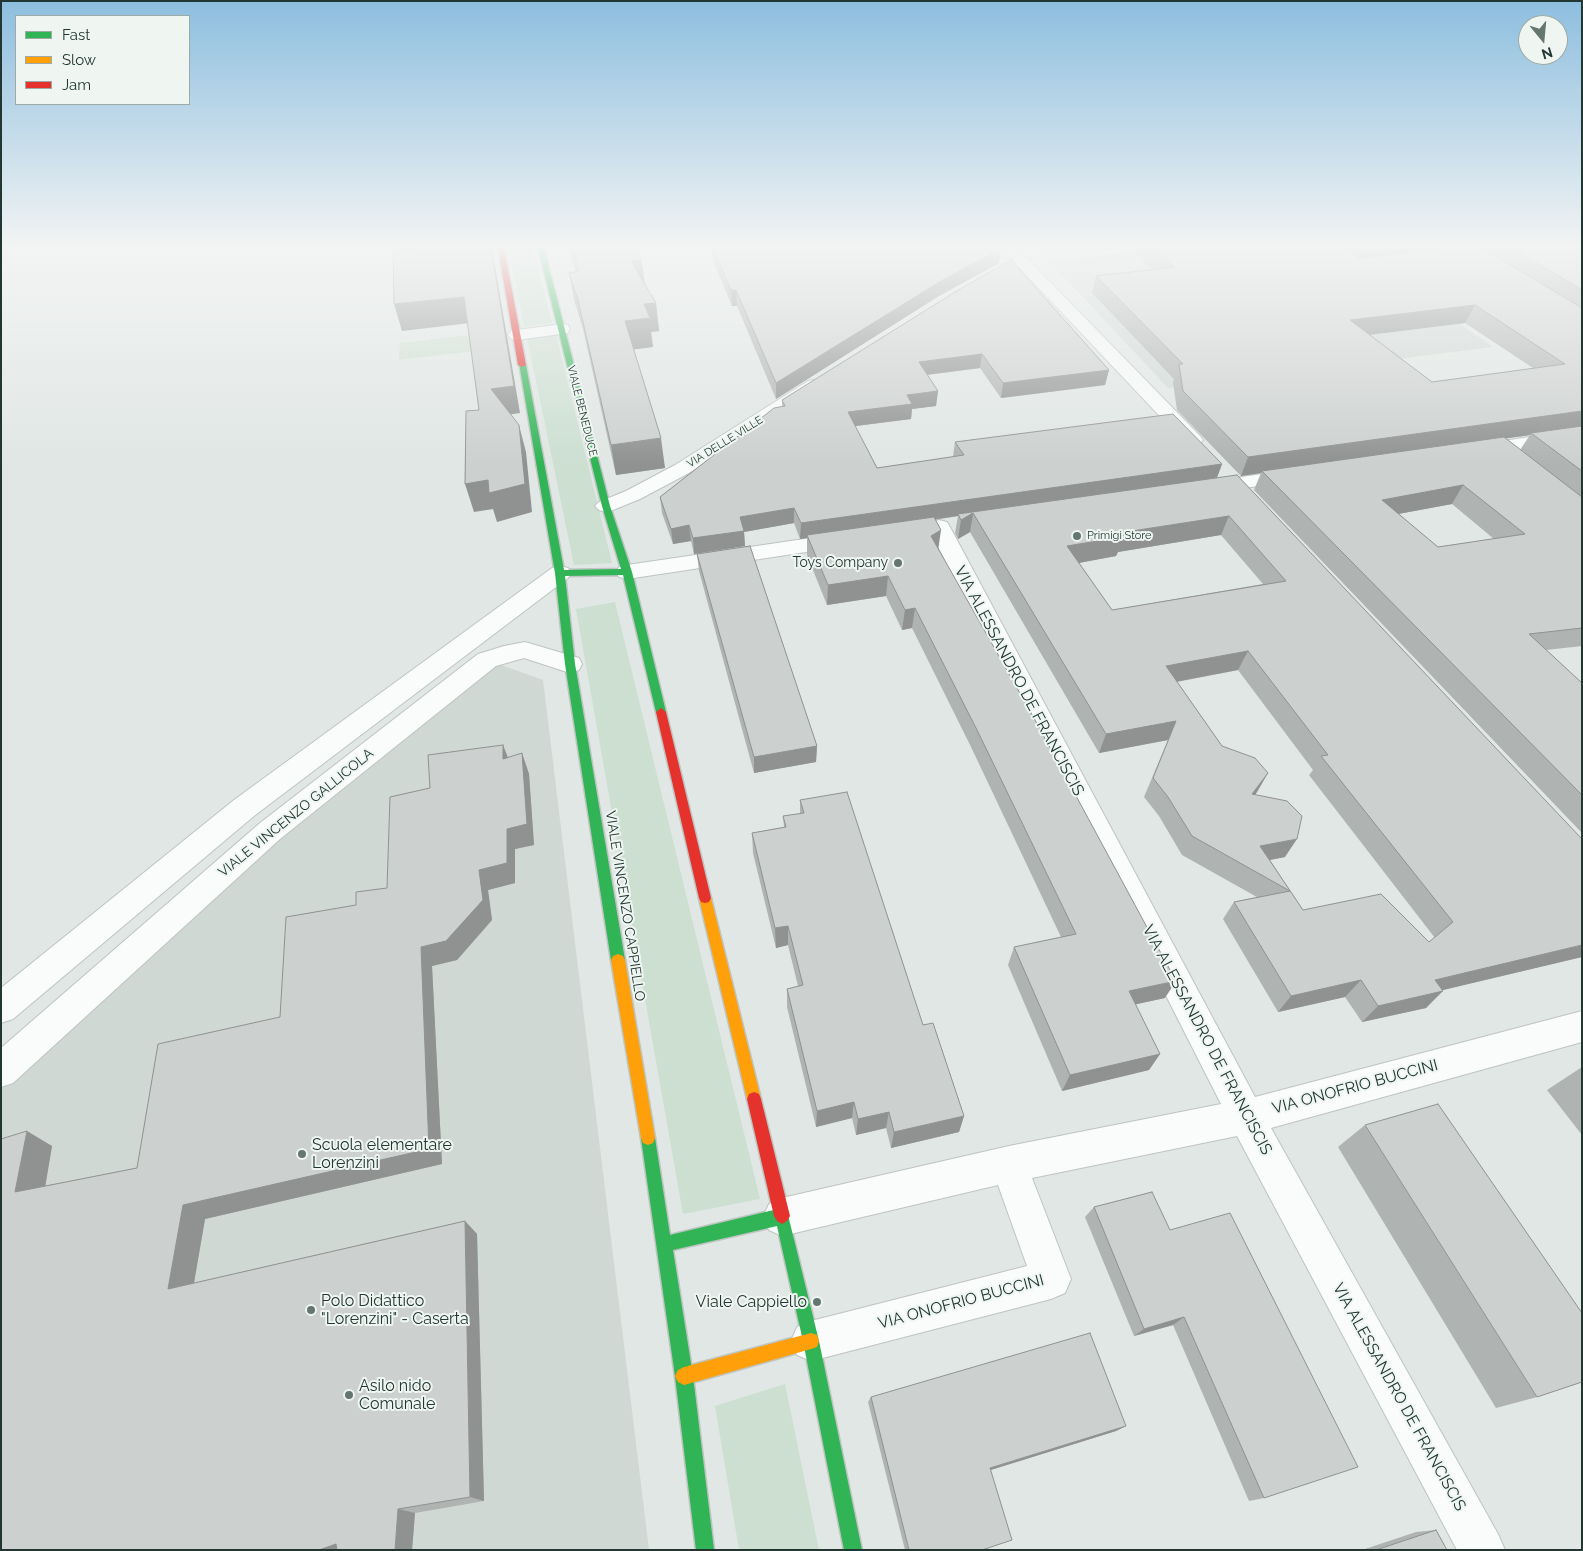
<!DOCTYPE html>
<html>
<head>
<meta charset="utf-8">
<style>
  body { margin:0 }
  #map { position:relative; width:1583px; height:1551px; overflow:hidden; background:#e1e7e4; font-family:Raleway,sans-serif }
  canvas { display:block }
  .frame { position:absolute; inset:0; border:2px solid #223732; pointer-events:none }
  .legend { position:absolute; left:15px; top:15px; width:175px; height:90px; box-sizing:border-box; background:#eff6f2; border:1px solid #9daaa5; margin:0; padding:6px 9px; list-style:none; font-size:15px; color:#223732 }
  .legend li { display:flex; align-items:center; gap:10px; height:25px }
  .legend b { width:25px; border:1px solid #9daaa5 }
  .north { position:absolute; left:1518px; top:15px; width:50px; height:50px; box-sizing:border-box; background:#eff6f2; border:1px solid #9daaa5; border-radius:50%; rotate:163deg; font-size:14px; font-weight:700; line-height:20px; text-align:center; color:#223732 }
  .north::after { content:''; display:block; margin:auto; width:18px; height:22px; background:#657570; clip-path:polygon(50% 0,100% 100%,50% 72%,0 100%) }
</style>
</head>
<body>
<div id="map">
<canvas width="1583" height="1551"></canvas>
<div class="frame"></div>
<ul class="legend">
<li><b style="height:6px;background:#30b455"></b>Fast</li>
<li><b style="height:6px;background:#ff9f0a"></b>Slow</li>
<li><b style="height:6px;background:#e5322d"></b>Jam</li>
</ul>
<div class="north">N</div>
</div>
<script>
const c = document.querySelector('canvas').getContext('2d');
c.lineJoin = 'round';
function paint(path, color) { c.fillStyle = color; c.fill(path, 'evenodd'); }
const shape = rows => new Path2D(rows.map(r => 'M' + r).join(''));
function strokePath(path, color, width, dash) { c.strokeStyle = color; c.lineWidth = width; c.lineCap = dash ? 'butt' : 'round'; c.setLineDash(dash || []); c.stroke(path); }
function label(font, color, halo, rows, align = 'center') {
  c.font = font + ' Raleway,sans-serif'; c.lineWidth = 4; c.setLineDash([]); c.textBaseline = 'middle'; c.strokeStyle = halo; c.fillStyle = color; for (const [text, x, y, turn = 0] of rows) {
    c.save(); c.translate(x, y); c.rotate((+turn || 0) * Math.PI / 180); c.textAlign = isNaN(turn) ? turn : align; if (halo) c.strokeText(text, 0, 0); c.fillText(text, 0, 0); c.restore();
  }
}
paint(shape([
  [1037,248,1125,248,1045,256],
  [1175,248,1394,278,1493,347,1168,388,1049,261],
  [487,660,543,680,649,1550,1,1550,1,1071]
]), '#d0d8d4');
paint(shape([
  [509,248,533,248,552,323,524,327],
  [495,332,474,351,399,360,400,343],
  [556,334,612,563,574,565,527,337],
  [615,602,760,1199,683,1214,576,609],
  [785,1384,819,1550,739,1550,715,1406]
]), '#ccdfd1');
const street = shape([
  [1001,248,1017,248,1200,436,1203,440,1200,444,1193,446,1186,444,1001,248],
  [562,324,568,325,570,329,568,333,517,340,511,339,508,335,511,331,517,330,562,324],
  [814,380,820,381,823,385,820,389,689,473,640,499,613,510,606,512,599,510,595,506,599,502,626,491,675,465,808,381,814,380],
  [1582,429,1582,441,1477,457,1470,455,1467,451,1470,447,1477,445,1582,429],
  [1296,469,1303,471,1306,475,1303,479,1207,494,1200,492,1197,488,1200,484,1207,482,1296,469],
  [939,520,947,522,950,527,1255,1097,1582,1011,1582,1042,1271,1128,1498,1534,1505,1550,1457,1550,1237,1136,1032,1178,1071,1279,1065,1293,1051,1299,811,1361,797,1355,791,1341,797,1327,811,1321,1027,1266,998,1185,782,1236,769,1230,763,1217,769,1204,782,1198,1009,1146,1221,1104,928,527,931,522,939,520],
  [845,533,853,535,856,540,853,545,627,579,619,577,616,572,619,567,627,565,845,533],
  [560,566,568,568,571,573,568,578,254,816,13,1019,1,1023,1,988,234,800,552,568,560,566],
  [525,642,579,658,582,664,579,670,570,673,524,658,496,666,280,839,13,1083,1,1087,1,1048,260,823,478,654,504,646,525,642]
]);
const fast = shape([
  [538,248,544,248,610,506,632,572,666,712,661,716,656,712,623,575,565,576,575,664,625,960,623,964,618,966,613,964,611,960,565,664,555,573,519,363,526,365,564,570,621,569,602,506,538,248],
  [648,1131,653,1133,655,1138,670,1235,782,1208,787,1211,819,1341,862,1550,844,1550,803,1341,777,1226,673,1250,693,1376,714,1550,696,1550,675,1376,641,1138,643,1133,648,1131]
]);
const slow = shape([
  [705,893,709,894,711,898,761,1099,759,1104,754,1106,749,1104,747,1099,699,898,701,894,705,893],
  [618,954,623,956,625,960,655,1138,653,1143,648,1145,643,1143,641,1138,611,960,613,956,618,954],
  [811,1333,817,1335,819,1341,817,1347,811,1349,684,1385,678,1382,675,1376,678,1370,684,1367,811,1333]
]);
const jam = shape([
  [498,248,504,248,526,365,522,367,518,365,498,248],
  [661,708,666,712,711,898,709,902,705,903,701,902,699,898,656,712,661,708],
  [754,1092,759,1094,761,1099,790,1216,787,1221,782,1224,777,1221,774,1216,747,1099,749,1094,754,1092]
]);
strokePath(street, '#bec4c1', 2);
strokePath(fast, '#bec4c1', 3);
strokePath(slow, '#bec4c1', 3);
strokePath(jam, '#bec4c1', 3);
paint(street, '#fafbfb');
paint(fast, '#30b455');
paint(slow, '#ff9f0a');
paint(jam, '#e5322d');
paint(shape([
  [570,248,638,248,645,285,656,303,659,331,651,332,653,347,634,349,665,468,616,475,583,329,574,300,569,273,576,272],
  [712,248,1001,248,999,263,939,296,776,399,737,306,732,306,713,261],
  [1135,248,1582,248,1582,646,1546,650,1582,683,1582,833,1254,490,1261,473,1241,476,1177,410,1173,383,1174,379,1092,293,1096,276,1153,270,1134,252],
  [1465,323,1533,368,1432,382,1370,335],
  [1530,435,1520,450,1506,438,1525,436],
  [1452,504,1494,539,1438,547,1398,514],
  [955,292,1109,370,1105,385,1001,398,980,368,927,375,938,391,936,406,912,409,911,419,855,426,877,468,953,457,955,442,1222,464,1217,478,1582,957,1442,990,1426,1008,1362,1022,1345,997,1278,1012,1223,919,1234,902,1257,897,1182,855,1159,816,1144,797,1168,740,1099,753,970,532,958,539,955,533,958,516,935,520,938,548,1165,998,1135,1004,1160,1054,1149,1070,1062,1091,1008,965,1014,947,1061,937,972,749,912,628,902,630,886,596,827,605,807,555,807,538,800,539,794,523,744,532,745,546,694,554,691,541,673,544,662,513,660,497,782,407,782,400],
  [1221,535,1263,584,1112,610,1079,563,1116,556,1118,552],
  [1238,670,1313,770,1309,775,1435,938,1429,942,1303,910,1270,860,1285,857,1255,795,1268,773,1222,746,1177,682],
  [697,554,817,746,816,762,754,773,699,571],
  [503,745,508,758,522,753,529,774,534,845,515,849,515,883,488,890,492,920,457,960,432,966,442,1164,205,1219,194,1283,465,1221,477,1234,484,1501,415,1513,412,1550,1,1550,1,1139,52,1146,45,1186,137,1168,280,1017,356,905,387,888],
  [800,800,923,1025,964,1116,959,1132,891,1148,886,1128,856,1135,852,1118,816,1127,787,1007,787,989,798,986,788,945,776,948,753,853,752,833,784,827,783,816,800,814],
  [1582,1067,1582,1135,1547,1090],
  [1365,1125,1537,1397,1496,1408,1338,1147],
  [1152,1192,1264,1498,1249,1501,1173,1325,1134,1336,1085,1217,1094,1207],
  [871,1397,1126,1426,1116,1431,991,1470,982,1550,905,1550,868,1402],
  [1436,1530,1447,1550,1362,1550,1416,1532]
]), '#afb3b1');
paint(shape([
  [491,248,492,248,520,413,498,416,491,389],
  [1001,248,999,263,939,296,776,399,776,383,941,281],
  [1361,248,1454,248,1356,261],
  [642,260,645,287,631,261],
  [731,290,736,290,737,306,732,306],
  [464,297,470,323,402,331,394,304],
  [656,303,659,331,651,332,653,347,629,350,625,321,644,304],
  [1475,305,1465,323,1342,338,1350,320],
  [982,354,980,368,917,376,919,362],
  [1109,370,1105,385,1001,398,1003,383],
  [938,391,936,406,912,409,911,419,848,427,848,412,907,395],
  [1582,411,1582,428,1531,433,1530,435,1264,473,1262,471,1261,473,1241,476,1248,457],
  [519,425,526,452,532,512,497,522,493,509,474,512,465,484],
  [661,438,665,468,616,475,611,445],
  [1222,464,1216,480,973,514,970,532,958,539,961,520,958,514,958,516,808,537,807,535,807,538,800,539,801,523],
  [1463,485,1452,504,1371,519,1382,500],
  [794,508,794,523,744,532,745,546,694,554,693,538,740,517],
  [1229,516,1221,535,1118,552,1116,556,1062,566,1067,546,1119,533],
  [689,525,691,541,673,544,671,529],
  [941,530,938,551,931,536],
  [888,576,886,596,827,605,828,585],
  [915,608,912,628,902,630,905,610],
  [1248,651,1238,670,1158,685,1166,666],
  [1176,721,1168,740,1099,753,1106,734],
  [503,745,511,766,503,759],
  [817,746,816,762,754,773,754,757],
  [522,753,529,774,534,845,515,849,515,883,488,890,492,920,457,960,432,966,442,1164,205,1219,191,1300,168,1289,183,1205,421,947,479,870,507,829],
  [1268,773,1257,792,1242,813,1252,794],
  [1297,839,1285,857,1249,864,1260,846],
  [788,926,788,945,776,948,775,928],
  [1582,945,1582,957,1418,996,1435,980],
  [1361,980,1345,997,1278,1012,1291,996],
  [1176,981,1165,998,1119,1008,1129,991],
  [1443,991,1426,1008,1362,1022,1378,1006],
  [1160,1054,1149,1070,1062,1091,1070,1075],
  [854,1102,852,1118,816,1127,817,1111],
  [889,1112,886,1128,856,1135,858,1119],
  [964,1116,959,1132,891,1148,894,1132],
  [27,1131,52,1146,42,1206,15,1192],
  [465,1221,477,1234,484,1501,470,1497],
  [1184,1317,1173,1325,1134,1336,1144,1329],
  [1126,1426,1116,1431,984,1472,990,1468],
  [398,1509,415,1513,412,1550,395,1550],
  [336,1544,345,1550,319,1550]
]), '#8f9290');
const building = shape([
  [419,248,491,248,514,386,491,389,519,425,525,484,489,493,488,480,465,484,466,411,479,410,464,297,394,304,393,251,419,248],
  [572,248,638,248,642,260,631,261,656,303,644,304,650,318,625,321,661,438,611,445,578,300,569,273,579,271,572,248],
  [713,248,1001,248,941,281,776,383,736,290,731,290,713,248],
  [1153,248,1345,248,1359,258,1446,248,1482,248,1582,308,1582,411,1248,457,1183,391,1179,364,1183,364,1096,276,1175,267,1153,248],
  [1475,305,1565,364,1432,382,1350,320,1475,305],
  [1512,248,1582,248,1582,290,1512,248],
  [1011,260,1109,370,1003,383,982,354,919,362,938,391,907,395,912,404,848,412,877,468,964,455,955,442,1173,414,1222,464,801,523,794,508,740,517,744,531,693,538,689,525,671,529,660,497,774,408,785,406,782,400,955,292,1011,260],
  [1582,426,1582,471,1531,433,1582,426],
  [1504,437,1582,497,1582,628,1529,634,1582,683,1582,795,1262,471,1504,437],
  [1463,485,1525,534,1438,547,1382,500,1463,485],
  [1237,475,1582,839,1582,945,1435,980,1443,991,1378,1006,1361,980,1291,996,1234,902,1290,891,1192,836,1168,797,1153,778,1176,721,1106,734,973,513,961,520,958,514,1237,475],
  [1229,516,1286,581,1112,610,1067,546,1122,537,1119,533,1229,516],
  [1248,651,1328,755,1321,756,1453,922,1429,942,1381,894,1303,910,1260,846,1297,839,1302,816,1287,801,1252,794,1268,773,1255,758,1222,746,1166,666,1248,651],
  [934,517,941,530,931,536,1034,718,1176,981,1129,991,1160,1054,1070,1075,1014,947,1076,934,977,730,915,608,905,610,888,576,828,585,807,535,934,517],
  [750,546,817,746,754,757,697,554,750,546],
  [503,745,503,759,522,753,527,824,507,829,507,863,479,870,483,900,446,941,421,947,429,1149,183,1205,168,1289,465,1221,470,1497,398,1509,395,1550,337,1550,336,1544,319,1550,1,1550,1,1139,27,1131,15,1192,137,1168,158,1044,280,1017,286,917,356,905,356,892,387,888,390,797,430,788,428,755,503,745],
  [847,792,923,1025,933,1023,964,1116,894,1132,889,1112,858,1119,854,1102,817,1111,787,989,803,985,788,926,775,928,752,833,786,827,783,816,804,813,800,800,847,792],
  [1438,1104,1582,1313,1582,1382,1537,1397,1365,1125,1438,1104],
  [1152,1192,1170,1230,1230,1213,1358,1467,1264,1498,1184,1317,1144,1329,1094,1207,1152,1192],
  [1090,1333,1126,1426,990,1468,1012,1540,982,1550,909,1550,871,1397,1090,1333],
  [1436,1530,1447,1550,1376,1550,1436,1530]
]);
paint(building, '#ccd0ce');
strokePath(building, '#8f9290', 1);
const sky = c.createLinearGradient(0, 0, 0, 465);
sky.addColorStop(0, '#8dbedf');
sky.addColorStop(0.53, '#f2f4f3');
sky.addColorStop(1, '#f2f4f300');
c.fillStyle = sky;
c.fillRect(0, 0, 1583, 465);
for (const [x, y, r, color] of [
  [1077,536,5,"#657570"],
  [898,563,5,"#657570"],
  [302,1154,5,"#657570"],
  [817,1302,5,"#657570"],
  [311,1310,5,"#657570"],
  [349,1395,5,"#657570"]
]) { const dot = new Path2D(); dot.arc(x, y, r, 0, 2 * Math.PI); c.fillStyle = color; c.fill(dot); strokePath(dot, '#eff6f2', 2); }
label('11px', '#223732', '#eff6f2', [
  ["VIALE BENEDUCE",582,411,76],
  ["VIA DELLE VILLE",725,442,-32]
]);
label('11px', '#223732', '#eff6f2', [
  ["Primigi Store",1087,536]
], 'left');
label('14px', '#223732', '#eff6f2', [
  ["Toys Company",888,563]
], 'right');
label('14px', '#223732', '#eff6f2', [
  ["VIALE VINCENZO GALLICOLA",296,813,-39],
  ["VIALE VINCENZO CAPPIELLO",625,906,81]
]);
label('16px', '#223732', '#eff6f2', [
  ["VIA ALESSANDRO DE FRANCISCIS",1019,681,62],
  ["VIA ALESSANDRO DE FRANCISCIS",1207,1040,62],
  ["VIA ONOFRIO BUCCINI",1355,1087,-15],
  ["VIA ONOFRIO BUCCINI",961,1302,-15],
  ["VIA ALESSANDRO DE FRANCISCIS",1399,1397,61]
]);
label('16px', '#223732', '#eff6f2', [
  ["Scuola elementare",312,1145],
  ["Lorenzini",312,1163],
  ["Polo Didattico",321,1301],
  ["\"Lorenzini\" - Caserta",321,1319],
  ["Viale Cappiello",807,1302,"right"],
  ["Asilo nido",359,1386],
  ["Comunale",359,1404]
], 'left');
</script>
</body>
</html>
